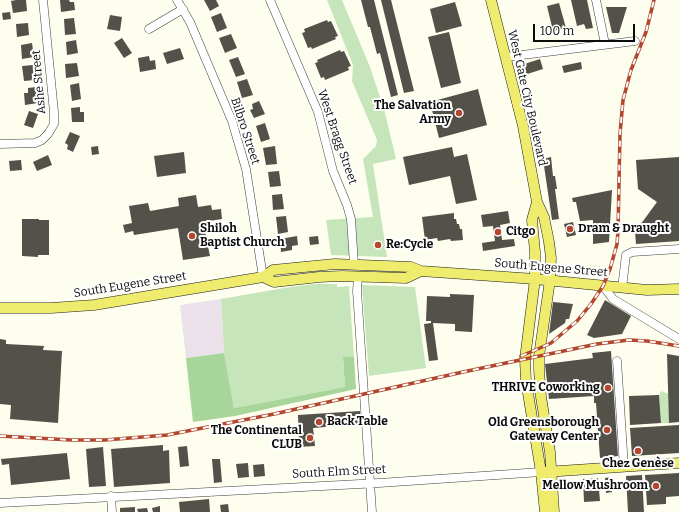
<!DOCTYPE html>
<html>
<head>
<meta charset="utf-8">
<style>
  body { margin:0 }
  #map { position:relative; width:679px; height:512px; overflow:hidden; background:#fdfeed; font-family:Bitter,serif }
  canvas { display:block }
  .scale { position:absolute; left:533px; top:24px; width:102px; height:18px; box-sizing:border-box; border:2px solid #0c0c0c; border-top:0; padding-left:5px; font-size:12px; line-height:14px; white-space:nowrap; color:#0c0c0c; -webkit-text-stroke:3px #fff; paint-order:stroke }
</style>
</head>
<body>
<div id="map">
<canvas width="679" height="512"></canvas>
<div class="scale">100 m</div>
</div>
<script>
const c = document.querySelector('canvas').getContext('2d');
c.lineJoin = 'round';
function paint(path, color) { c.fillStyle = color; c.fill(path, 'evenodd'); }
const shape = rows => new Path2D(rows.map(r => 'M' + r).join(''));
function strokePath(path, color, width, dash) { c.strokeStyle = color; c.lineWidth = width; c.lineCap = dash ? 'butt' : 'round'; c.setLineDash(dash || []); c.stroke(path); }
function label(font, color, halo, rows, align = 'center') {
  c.font = font + ' Bitter,serif'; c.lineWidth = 4; c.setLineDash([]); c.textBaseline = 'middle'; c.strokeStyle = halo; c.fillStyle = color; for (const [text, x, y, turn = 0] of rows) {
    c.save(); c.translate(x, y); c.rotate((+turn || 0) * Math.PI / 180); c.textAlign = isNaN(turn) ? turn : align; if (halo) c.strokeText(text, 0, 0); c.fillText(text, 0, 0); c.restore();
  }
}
paint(shape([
  [221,299,224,353,186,358,180,305]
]), '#ebe1ea');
paint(shape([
  [327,0,342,0,370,67,384,109,396,159,373,164,387,257,331,255,326,220,373,217,363,159,376,146,377,140,352,81,353,65],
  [314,284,337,284,337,287,349,286,354,357,343,358,345,387,234,408,224,353,221,299,284,288],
  [362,285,415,287,426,368,369,376],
  [661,391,669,394,669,423,661,423,659,395]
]), '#c7e5ba');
paint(shape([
  [224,353,234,408,345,387,343,357,354,357,356,389,235,416,193,422,186,358]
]), '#a8d59a');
paint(shape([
  [16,0,26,0,27,11,13,13,11,1],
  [60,0,69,0,70,2,74,2,75,10,61,12],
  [204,0,216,0,219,6,210,11],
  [361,0,374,0,398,95,391,97,380,53,377,54,370,27,368,27],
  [381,0,391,0,414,91,404,93],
  [571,0,587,0,593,28,586,29,584,24,577,26],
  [455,2,462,26,436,33,430,9],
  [559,3,566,28,553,31,547,6],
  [606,7,627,7,619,33,612,33],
  [10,12,11,19,3,20,2,13],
  [221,13,227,28,217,32,211,17],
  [110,15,122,17,120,31,107,29],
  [74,18,76,34,65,35,64,19],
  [327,20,328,22,331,21,338,36,335,37,336,39,312,49,311,47,308,48,302,33,305,32,304,29],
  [28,23,29,35,17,37,16,24],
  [449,32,461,83,441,88,428,37],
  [231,34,237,48,225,53,219,38],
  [122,38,132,53,124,58,114,43],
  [76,40,78,53,67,55,66,42],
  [32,43,34,57,22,59,21,45],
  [180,48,184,59,167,64,163,53],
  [340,50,341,52,344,51,351,66,348,67,349,70,325,80,324,77,321,78,315,63,318,62,317,60],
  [149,56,150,61,155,60,156,69,140,72,138,58],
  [238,57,245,74,236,77,229,60],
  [540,59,543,69,524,75,521,65],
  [581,62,582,69,564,73,562,66],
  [77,63,79,76,66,78,65,64],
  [33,65,35,80,24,81,22,66],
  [247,79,253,95,242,98,237,82],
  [79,83,81,99,72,101,70,85],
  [36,87,38,103,25,105,24,93,28,93,28,88],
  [478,89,487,125,439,138,430,102],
  [259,101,265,114,254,118,250,110,253,109,252,104],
  [80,107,80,112,84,112,84,122,72,122,71,108],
  [29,111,38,114,33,128,24,125],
  [265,123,270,139,261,142,256,126],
  [70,132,80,136,73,152,67,149,68,145,65,143],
  [98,146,99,154,92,155,91,147],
  [275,146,277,164,266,165,263,148],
  [452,147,454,157,467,154,477,200,456,204,450,176,409,185,403,157],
  [184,152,186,173,157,177,154,156],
  [48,155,52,165,37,171,33,162],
  [551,157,553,176,555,176,557,189,555,189,559,219,552,220,543,159],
  [679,157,679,241,636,244,635,232,657,202,638,189,636,160],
  [21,160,22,170,10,171,9,161],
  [279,171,281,186,270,187,268,172],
  [612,190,609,242,593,244,593,220,580,221,576,202,573,202,572,198],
  [282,194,284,209,273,210,272,195],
  [196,195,198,207,211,205,212,210,221,209,222,219,203,222,210,256,183,260,178,228,134,235,133,231,125,233,123,225,132,223,129,206,148,203,150,211,179,206,178,198],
  [508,211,510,223,500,225,502,240,514,239,515,246,483,251,482,243,495,241,493,226,483,227,481,215],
  [454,213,454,219,456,219,457,224,459,224,460,229,462,229,463,240,451,241,450,239,438,241,437,238,425,240,422,217],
  [286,216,288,232,278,234,276,217],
  [22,219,39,219,39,220,49,220,49,255,38,255,38,257,22,256],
  [573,222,576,235,567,237,564,224],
  [297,236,298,245,292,246,292,250,281,252,280,239],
  [318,236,319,244,310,245,309,237],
  [450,294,474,295,472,332,455,331,455,324,433,323,438,360,429,361,424,324,431,323,431,321,426,321,427,296,450,297],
  [605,300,631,316,622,334,594,338,587,335],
  [553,302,573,304,569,319,566,319,565,323,549,334],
  [0,339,6,340,6,344,44,346,43,350,62,351,58,423,10,419,11,405,0,404],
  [611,351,618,456,600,458,596,403,594,403,594,396,549,399,545,364,593,358,592,353],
  [667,354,679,356,679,422,669,423],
  [659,395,661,423,630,425,629,396],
  [360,411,361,424,313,428,315,446,299,447,298,415],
  [679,425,679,453,632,456,630,428],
  [163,445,163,451,169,450,170,483,114,487,111,449],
  [187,446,189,466,180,467,178,447],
  [103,447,106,486,89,487,86,449],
  [67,453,70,479,11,485,9,464,2,465,1,459],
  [212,459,220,459,222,482,214,483],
  [248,463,249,477,238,478,236,464],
  [264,464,265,476,254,477,253,465],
  [679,473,679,496,666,497,666,504,647,505,645,475],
  [642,475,644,512,628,512,626,476],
  [611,477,612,492,606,493,605,478],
  [598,478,600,501,584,502,583,479],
  [209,499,210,512,180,512,179,502],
  [228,504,229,512,221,512,220,505],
  [160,506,160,512,153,512,152,508],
  [135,507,135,512,120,512,120,508],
  [147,508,148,512,138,512,137,509]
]), '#54504a');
const minor = shape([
  [177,0,190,22,232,121,246,169,263,277],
  [270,0,318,112,333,171,347,205,351,219,354,264],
  [596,0,605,44],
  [149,29,183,9],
  [506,57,635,41],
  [0,144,35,143,42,140,48,134,54,124,54,112,43,0],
  [358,276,357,291,372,512],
  [603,286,613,299,679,339],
  [622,288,626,255,632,252,679,249],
  [617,361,624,467],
  [111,496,112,512],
  [0,503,379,483,541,472]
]);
const major = shape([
  [491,0,523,126,537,202,544,217,549,242,551,258,550,280,539,356,539,370,541,397,550,452,554,512],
  [537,202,532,220,535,252,535,279,525,359,526,381,541,472,545,512],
  [263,277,274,282,319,277,342,276,406,278,421,271],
  [0,308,51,308,94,305,263,277,273,270,335,264,411,267,421,271,535,279,647,290,679,289],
  [545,472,679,463]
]);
strokePath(minor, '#3f3f3f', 9);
strokePath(major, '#1d1d1d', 11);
strokePath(minor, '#fff', 8);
strokePath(major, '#eeeb6d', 10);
const rail = shape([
  [521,356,540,348,551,343,577,321,591,304,603,286,610,269,617,244,618,231,620,134,623,100,631,70,646,32,654,0],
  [0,436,71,440,105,440,167,435,274,414,463,372,597,344,629,340,647,341,679,346]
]);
strokePath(rail, '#b2462f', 3.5);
strokePath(rail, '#fff', 2, [6]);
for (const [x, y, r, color] of [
  [459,113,4,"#b2462f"],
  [570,229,4,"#b2462f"],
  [498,232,4,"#b2462f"],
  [192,236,4,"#b2462f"],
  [378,245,4,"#b2462f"],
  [608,388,4,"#b2462f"],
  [319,422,4,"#b2462f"],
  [607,430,4,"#b2462f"],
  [310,438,4,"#b2462f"],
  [638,451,4,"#b2462f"],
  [656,486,4,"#b2462f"]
]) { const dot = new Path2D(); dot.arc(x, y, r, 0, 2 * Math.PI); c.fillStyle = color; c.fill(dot); strokePath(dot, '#fff', 1.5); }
label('12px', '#0c0c0c', '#fff', [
  ["Ashe Street",39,82,-95],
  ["West Gate City Boulevard",527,98,77],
  ["Bilbro Street",245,131,72],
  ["West Bragg Street",337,137,71],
  ["South Eugene Street",551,268,5],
  ["South Eugene Street",130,285,-9],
  ["South Elm Street",339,472,-3]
]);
label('bold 12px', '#0c0c0c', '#fff', [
  ["The Salvation",451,106],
  ["Army",451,120],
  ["Shiloh",200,229,"left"],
  ["Baptist Church",200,243,"left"],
  ["Dram & Draught",578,229,"left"],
  ["Citgo",506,232,"left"],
  ["Re:Cycle",386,245,"left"],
  ["THRIVE Coworking",600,388],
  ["Back Table",327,422,"left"],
  ["Old Greensborough",599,423],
  ["Gateway Center",599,437],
  ["The Continental",302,431],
  ["CLUB",302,445],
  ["Chez Genèse",638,464,"center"],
  ["Mellow Mushroom",648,486]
], 'right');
</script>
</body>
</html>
